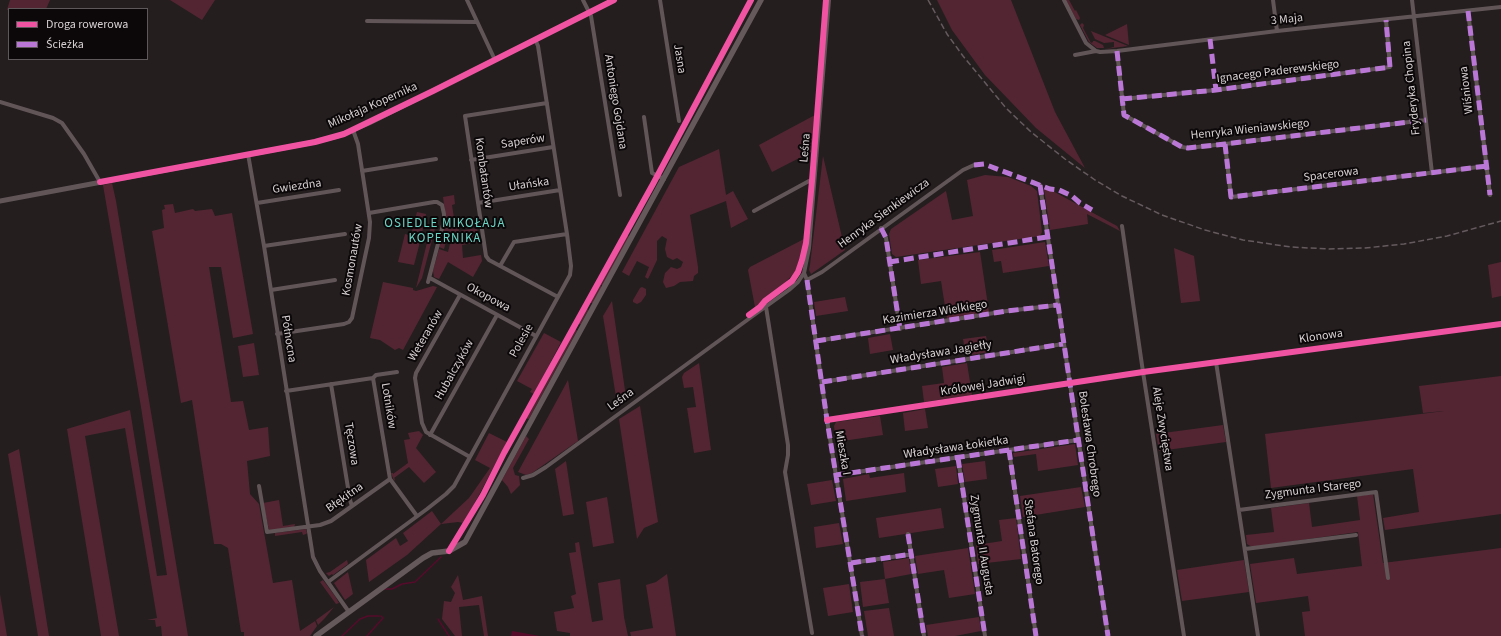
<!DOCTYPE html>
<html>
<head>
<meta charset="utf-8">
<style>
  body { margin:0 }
  #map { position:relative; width:1501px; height:636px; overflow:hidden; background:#241e1f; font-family:"Source Sans 3",sans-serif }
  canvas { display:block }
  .legend { position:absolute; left:8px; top:8px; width:140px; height:52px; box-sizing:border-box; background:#0c0809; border:1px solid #5e585a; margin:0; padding:5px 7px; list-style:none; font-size:12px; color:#d8d1d3 }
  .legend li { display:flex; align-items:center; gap:8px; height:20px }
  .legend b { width:20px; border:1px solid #5e585a }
</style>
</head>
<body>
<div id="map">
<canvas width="1501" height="636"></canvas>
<ul class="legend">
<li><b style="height:5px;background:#f153a3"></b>Droga rowerowa</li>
<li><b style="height:5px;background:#ba77d6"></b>Ścieżka</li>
</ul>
</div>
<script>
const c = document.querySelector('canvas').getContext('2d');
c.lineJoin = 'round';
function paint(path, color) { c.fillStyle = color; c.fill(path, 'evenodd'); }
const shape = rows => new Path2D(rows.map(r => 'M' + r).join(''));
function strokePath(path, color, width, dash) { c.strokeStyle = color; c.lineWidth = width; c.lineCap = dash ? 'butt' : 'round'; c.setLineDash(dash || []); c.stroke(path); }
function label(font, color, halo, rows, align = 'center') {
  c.font = font + ' "Source Sans 3",sans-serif'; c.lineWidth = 4; c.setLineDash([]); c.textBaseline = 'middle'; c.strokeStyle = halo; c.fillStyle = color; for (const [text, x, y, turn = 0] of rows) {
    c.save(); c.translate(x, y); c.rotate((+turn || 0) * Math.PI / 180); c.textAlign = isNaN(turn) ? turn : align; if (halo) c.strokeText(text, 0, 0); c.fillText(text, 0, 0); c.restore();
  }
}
paint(shape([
  [10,0,50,0,46,9,7,10],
  [170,0,215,0,202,20],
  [937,0,1011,0,1055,112,1085,168,1036,128,985,75,952,30],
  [1066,0,1069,0,1075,11,1076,10,1080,18,1079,20,1076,19],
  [1082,23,1084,25,1083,28,1091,43,1093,42,1093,41,1095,41,1103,45,1104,48,1097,48,1089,42,1081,27,1080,25],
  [1127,24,1129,45,1105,35],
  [1091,31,1128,46,1105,49,1114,47,1114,42,1104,43,1095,39],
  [815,115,811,152,772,172,759,145],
  [719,149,726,195,733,191,748,219,731,228,726,201,690,215,698,267,698,273,694,276,693,281,680,282,674,286,666,288,663,282,665,273,671,267,677,269,681,267,683,262,677,258,673,260,667,257,665,249,667,239,662,236,657,241,657,260,648,279,645,277,649,267,637,261,629,276,622,272,679,167],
  [823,156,845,250,811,274,809,270,810,265],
  [985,175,1008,177,1031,186,1037,191,1042,232,1040,236,896,257,892,254,889,234,891,229,946,191,952,220,973,216,967,180],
  [112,183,116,201,188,636,162,636,161,626,156,627,155,620,147,620,157,618,125,428,85,436,119,636,101,636,67,429,130,410,157,576,167,575,141,407,103,185],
  [1044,189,1051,190,1117,226,1120,231,1087,214,1088,224,1050,230],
  [454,195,455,204,452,205,454,218,457,218,459,231,477,228,479,242,462,245,463,258,481,255,482,261,473,277,448,262,439,279,434,277,433,271,439,249,448,252,452,235,448,235,444,249,439,247,446,220,443,197],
  [173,204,175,213,193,209,195,211,212,209,215,216,232,213,253,334,233,338,221,267,209,267,231,402,243,401,249,430,268,427,270,456,247,461,250,494,259,504,273,583,292,580,300,631,315,621,317,626,310,636,244,636,244,632,241,632,228,548,221,544,214,544,192,400,181,403,152,231,164,228,162,210,165,209,164,205],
  [417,212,426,214,422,233,412,231],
  [433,218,437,221,422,278,416,288],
  [627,233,629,237,603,285,601,285,601,288,593,303,588,303],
  [405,234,421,238,414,265,398,262],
  [804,239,796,271,775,293,755,307,748,270,750,267],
  [1045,242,1049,266,1003,273,1001,261,994,262,992,250],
  [1174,248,1194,256,1200,301,1181,303],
  [980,252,989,312,947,319,941,281,921,284,918,260],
  [1501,262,1501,296,1492,298,1488,265],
  [383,282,413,288,413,290,416,291,433,286,437,287,403,350,399,348,395,350,380,340,370,338],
  [642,287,646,289,646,295,641,302,637,304,633,302,633,300,640,288],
  [845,297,848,311,816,316,814,302],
  [612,301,626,397,617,403,603,316],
  [587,306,588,311,581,324,576,324],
  [574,327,577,331,529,419,525,418],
  [544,333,561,342,534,394,530,392,532,389,517,381],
  [890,334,893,350,870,354,868,338],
  [986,336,989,352,966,356,963,339],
  [254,343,259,375,243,377,238,346],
  [699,363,711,450,694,453,687,408,696,407,693,387,684,388,682,377,684,373],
  [967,363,972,395,924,402,922,386,944,383,942,367],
  [1501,376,1501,514,1385,530,1383,518,1419,512,1413,469,1271,488,1265,434,1444,411,1423,413,1419,386],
  [568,380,578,441,532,473,526,475,518,472],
  [640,406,658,522,644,528,637,539,619,419],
  [925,409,928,428,905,431,903,413],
  [880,416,883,435,836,442,834,426,836,422],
  [1223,425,1226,442,1159,451,1156,434],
  [419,431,423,435,416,448,436,472,424,483,409,467,394,478,395,479,394,481,391,473,393,473,393,474,408,463,404,440,410,439,408,433],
  [489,433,507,442,464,523,458,522,441,524,407,555,369,582,366,560,396,538,400,546,408,541,403,533,432,511,441,524,469,498,490,468,475,460],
  [526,436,529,439,513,468,515,475,519,476,520,485,511,494,508,487,502,480],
  [1075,444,1078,465,1038,471,1036,454,1014,457,1013,453],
  [19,449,49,636,38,636,8,454],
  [566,461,574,514,563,516,555,469],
  [985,461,987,479,965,482,962,464],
  [956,466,958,484,938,487,935,469],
  [904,473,906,492,846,501,843,479,869,474,870,478],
  [832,480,836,501,811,505,807,484],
  [1081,487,1085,507,1023,517,1020,496],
  [1373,494,1383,563,1501,548,1501,636,1305,636,1302,612,1310,611,1308,596,1256,603,1250,564,1294,558,1297,574,1362,566,1358,532,1252,547,1247,544,1246,535,1274,532,1271,508,1309,503,1312,527,1360,520,1357,496],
  [607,497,614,543,593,547,586,502],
  [279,500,283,526,295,524,294,528,269,530,263,503],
  [941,508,944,528,879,538,876,518],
  [1016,518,1021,559,978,564,976,545,1002,541,999,520],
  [839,523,843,544,816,548,814,527],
  [306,529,307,533,306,534,303,535,302,532,275,536,275,533],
  [579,542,592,622,603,620,598,583,620,579,624,617,628,636,570,636,570,633,557,631,554,612,574,608,571,596,576,594,569,553,576,552,575,543],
  [968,548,975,594,949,598,944,570,918,574,915,556],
  [909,558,911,574,885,579,889,603,863,607,860,582,885,579,883,562],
  [347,560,348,564,333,575,332,574,329,576,326,573,330,572],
  [1244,560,1249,592,1182,601,1177,570],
  [348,572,353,594,345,600,334,583],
  [667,574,676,636,631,636,630,632,653,628,646,585,656,582],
  [458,575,463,600,482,596,488,636,484,636,479,605,459,607,462,636,455,636,442,619,444,601,451,602,455,593,451,587],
  [323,580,335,596,339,603,336,604,320,582],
  [849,584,853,612,828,616,823,588],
  [0,594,7,636,0,636],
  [334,607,325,618,318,625,316,620],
  [889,608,894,636,868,636,864,611],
  [979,617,981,631,955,636,928,636,926,625]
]), '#532533');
paint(shape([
  [512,631,540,636,511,636]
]), '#560b2a');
strokePath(shape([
  [385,589,392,589,402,584,415,582,441,557],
  [438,619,449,636],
  [342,636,360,619,368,616,379,616],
  [367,636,383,618,381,616]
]), '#560b2a', 1.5);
strokePath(shape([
  [467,0,495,60],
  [583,0,591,16,620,195],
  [660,0,679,121],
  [1064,0,1086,43,1096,51],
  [1273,0,1277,31],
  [1412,0,1432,173],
  [1468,11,1490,195],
  [367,21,477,22],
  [1117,51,1124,115,1182,147,1188,148,1225,144,1426,120],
  [1075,55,1096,51,1100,52,1117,51,1277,31,1501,7],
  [1122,99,1216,90,1390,67,1386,20],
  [0,102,53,118,62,123,84,154,100,182],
  [547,103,465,116,486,256,489,260,558,297],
  [644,117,652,173,664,179],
  [1225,144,1231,197,1487,166],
  [248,154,264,246,313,557,320,571,349,612],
  [471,160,553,147],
  [362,171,436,159],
  [1040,185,1108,636],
  [257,203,339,190],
  [478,203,560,190],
  [754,211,809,181,814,179],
  [369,213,434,202,437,202,442,205,444,214,444,221,428,282],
  [1122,226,1143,372,1184,636],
  [881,228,886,238,900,329],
  [264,246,345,234],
  [500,266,514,242,567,234],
  [804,273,807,280,827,420,862,636],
  [430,278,536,336],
  [807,280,822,272,963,170,974,165],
  [271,290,335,280],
  [460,295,416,373,415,378,422,423,426,432,470,457],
  [766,307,788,445,788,455,785,472,812,633],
  [277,334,344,324,349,322,352,318,369,238,370,222,358,144,353,130],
  [816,341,1007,311,1058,305],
  [1216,362,1258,636],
  [373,378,390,479,417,516],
  [822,382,1063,344],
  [331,384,350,500,352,506],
  [286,391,373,378,376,375,397,372],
  [827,420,1143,372,1501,324],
  [430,435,497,315],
  [1009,450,1036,636],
  [958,458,985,636],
  [836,475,1078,440],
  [523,478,533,475,546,467,750,318,789,290,798,282,804,273,809,248,829,0],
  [259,486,267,532,320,525,331,521,390,479],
  [1239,510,1376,492,1388,578],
  [908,534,924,636],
  [1245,549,1356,535],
  [851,563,906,555,912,555],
  [328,582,427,509,446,494,454,486,570,275,571,266,567,234,538,46,535,39]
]), '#615558', 4);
strokePath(shape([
  [0,201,310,143,338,136,369,123,614,0]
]), '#615558', 5);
strokePath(shape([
  [316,636,423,558,432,553,449,551,465,542,761,0]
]), '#65595b', 5.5);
strokePath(shape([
  [928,0,947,34,963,56,1006,108,1031,132,1065,159,1095,180,1122,196,1162,215,1205,230,1243,240,1291,247,1329,249,1365,248,1404,244,1447,236,1501,221]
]), '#655b5e', 1.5, [6, 3]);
strokePath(shape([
  [1468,11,1490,195],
  [1210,39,1216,90],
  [1117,51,1124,115,1182,147,1188,148,1225,144,1426,120],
  [1122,99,1216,90,1390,67,1386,20],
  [1225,144,1231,197,1487,166],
  [974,165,984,164,1050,189,1059,190,1072,196,1080,203,1092,210],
  [1040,185,1108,636],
  [881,228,886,238,900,329],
  [889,262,1047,237],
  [807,280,827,420,862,636],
  [816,341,1007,311,1058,305],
  [822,382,1063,344],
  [1009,450,1036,636],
  [958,458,985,636],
  [836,475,1078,440],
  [908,534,924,636],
  [851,563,906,555,912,555]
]), '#ba77d6', 5, [10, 5]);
strokePath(shape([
  [100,182,315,142,344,134,433,91,614,0],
  [749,315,760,307,765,301,792,281,798,272,802,260,806,243,812,181,826,0],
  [827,420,1143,372,1501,324],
  [449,551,483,495,504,453,653,184,751,0]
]), '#f153a3', 6);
label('12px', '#d8d1d3', '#0c0809', [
  ["3 Maja",1287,20,-6],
  ["Jasna",679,59,81],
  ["Ignacego Paderewskiego",1278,72,-7],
  ["Fryderyka Chopina",1412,88,-96],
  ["Wiśniowa",1467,90,-97],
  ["Antoniego Gojdana",615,102,81],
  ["Mikołaja Kopernika",373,106,-24],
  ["Henryka Wieniawskiego",1250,130,-6],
  ["Saperów",523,142,-9],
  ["Leśna",806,148,-85],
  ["Kombatantów",483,173,82],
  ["Spacerowa",1331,175,-7],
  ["Ułańska",529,185,-8],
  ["Gwiezdna",297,187,-8],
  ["Henryka Sienkiewicza",884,214,-36],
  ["Kosmonautów",353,260,-80],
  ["Okopowa",488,298,28],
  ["Kazimierza Wielkiego",935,313,-9],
  ["Weteranów",426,336,-60],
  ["Klonowa",1321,337,-8],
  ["Północna",288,339,81],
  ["Polesie",522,341,-61],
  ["Władysława Jagiełły",941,353,-9],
  ["Hubalczyków",455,370,-61],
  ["Królowej Jadwigi",983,386,-9],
  ["Leśna",621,400,-36],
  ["Lotników",388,406,81],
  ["Aleje Zwycięstwa",1162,429,81],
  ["Tęczowa",351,444,81],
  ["Bolesława Chrobrego",1089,444,82],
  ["Władysława Łokietka",956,448,-8],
  ["Mieszka I",842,453,80],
  ["Zygmunta I Starego",1313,490,-7],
  ["Błękitna",345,498,-35],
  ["Stefana Batorego",1033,542,82],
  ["Zygmunta II Augusta",981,545,81]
]);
c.letterSpacing = '1px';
label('13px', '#6cd4c4', '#0c0809', [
  ["OSIEDLE MIKOŁAJA",445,224],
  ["KOPERNIKA",445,239]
]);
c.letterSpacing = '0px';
</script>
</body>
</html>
